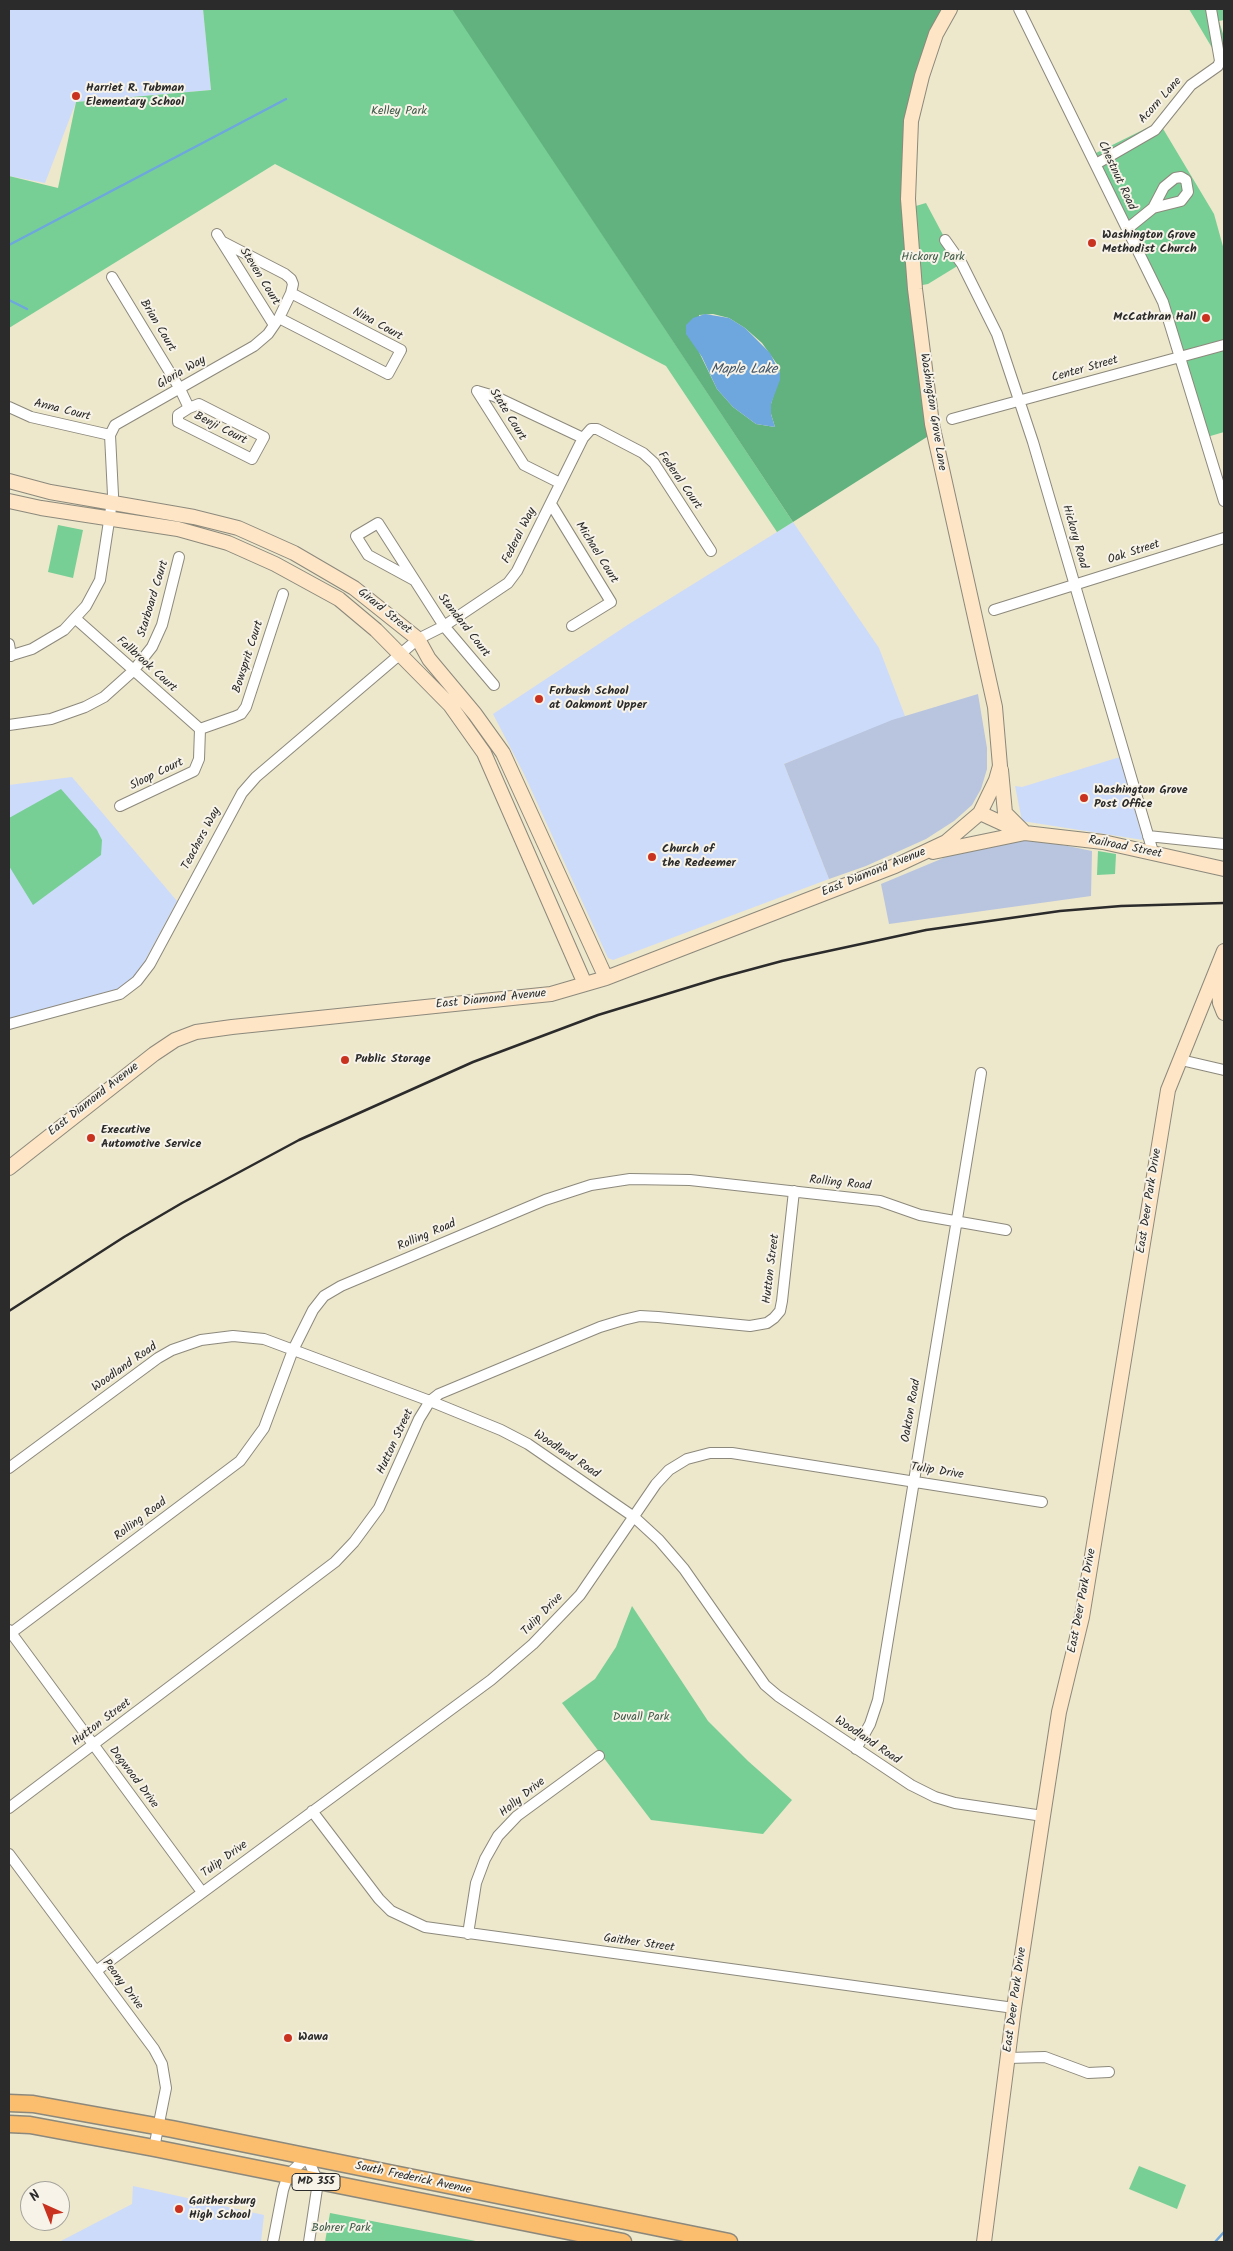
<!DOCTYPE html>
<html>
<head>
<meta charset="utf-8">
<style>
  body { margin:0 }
  #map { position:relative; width:1233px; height:2251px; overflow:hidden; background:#ede7cc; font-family:Kalam,sans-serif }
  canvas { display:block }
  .frame { position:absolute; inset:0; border:10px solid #2b2b2b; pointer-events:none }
  .north { position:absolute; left:20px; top:2181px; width:50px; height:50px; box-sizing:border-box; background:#f7f3e8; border:1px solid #a5a39c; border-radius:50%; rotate:316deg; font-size:14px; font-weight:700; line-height:20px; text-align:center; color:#2b2b2b }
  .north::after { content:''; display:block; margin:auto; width:18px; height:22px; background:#c8321e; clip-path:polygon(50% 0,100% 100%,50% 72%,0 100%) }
</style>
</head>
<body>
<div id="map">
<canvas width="1233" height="2251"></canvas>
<div class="frame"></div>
<div class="north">N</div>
</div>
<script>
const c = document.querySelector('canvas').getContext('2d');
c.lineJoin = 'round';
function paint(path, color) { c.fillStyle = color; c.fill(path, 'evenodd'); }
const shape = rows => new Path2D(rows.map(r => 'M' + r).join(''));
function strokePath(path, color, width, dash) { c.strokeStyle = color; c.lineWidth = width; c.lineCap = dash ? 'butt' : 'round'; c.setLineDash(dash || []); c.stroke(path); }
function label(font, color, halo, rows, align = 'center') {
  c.font = font + ' Kalam,sans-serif'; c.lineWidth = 4; c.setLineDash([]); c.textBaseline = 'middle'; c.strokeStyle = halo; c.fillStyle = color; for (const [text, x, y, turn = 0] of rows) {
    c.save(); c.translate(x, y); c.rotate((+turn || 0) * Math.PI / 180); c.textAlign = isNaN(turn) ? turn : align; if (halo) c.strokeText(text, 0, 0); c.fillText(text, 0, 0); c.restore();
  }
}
paint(shape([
  [9,9,203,9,211,90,76,102,45,183,9,176],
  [793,522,879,648,905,716,784,764,829,879,613,960,608,958,524,774,493,714,629,624],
  [1120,757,1143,840,1022,821,1015,786,1022,787],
  [72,777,177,901,135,979,119,991,9,1020,9,785],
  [133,2186,264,2215,261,2242,59,2242,132,2204]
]), '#cddbfa');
paint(shape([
  [978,694,987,748,987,769,981,789,972,805,954,821,926,839,866,866,829,879,784,764,892,720],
  [1026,840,1053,843,1092,851,1091,896,889,924,881,884,965,849]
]), '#b9c5de');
paint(shape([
  [203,9,453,9,793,522,777,532,666,366,275,164,9,328,9,176,58,188,76,102,211,90],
  [1189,9,1224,9,1224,20,1219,21,1224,37,1224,68],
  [1159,122,1214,214,1224,250,1224,341,1181,353,1094,154],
  [926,203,959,265,928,284,917,286,909,208],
  [1224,349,1224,432,1207,437,1184,360],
  [58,525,83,530,73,578,48,572],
  [61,789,97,830,102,840,101,855,33,905,9,866,9,818],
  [1098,851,1116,854,1115,874,1097,875],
  [632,1606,708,1721,748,1761,792,1800,763,1834,651,1820,562,1703,595,1679,616,1647],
  [1139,2166,1186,2185,1177,2209,1129,2189],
  [330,2213,481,2242,325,2242]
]), '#77cf95');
paint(shape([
  [452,9,945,9,906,130,901,182,903,226,915,329,930,435,793,522],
  [713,314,729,318,745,328,762,343,777,364,780,373,771,404,771,414,775,427,756,424,733,407,717,389,699,352,699,315]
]), '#61b27e');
paint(shape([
  [705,314,729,318,745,328,770,353,780,373,780,380,771,404,771,414,775,427,756,424,733,407,717,389,702,357,686,334,686,325,693,318]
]), '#6ea7dd');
strokePath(shape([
  [9,245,286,99],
  [9,300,27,309],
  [1215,2242,1224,2232]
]), '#6ea7dd', 2.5);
const street = shape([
  [1019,9,1163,302,1224,501],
  [1096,164,1155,130,1191,85,1218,66,1220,61,1211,9],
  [1127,229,1153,208,1164,187,1175,178,1181,177,1186,180,1188,192,1181,201,1153,208],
  [217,234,274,325],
  [945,240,962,264,997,334,1033,442,1153,852],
  [112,277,180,389,189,408,178,415,178,422,252,459,264,437,199,404,189,408],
  [279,318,388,374,401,350,291,293],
  [477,391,524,465,560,483],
  [477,391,494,396,583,438],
  [9,407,31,417,110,435],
  [952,419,1224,345],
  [551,504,611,602,572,626],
  [414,580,368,555,356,536,378,523,444,626,494,685],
  [994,610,1224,538],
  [76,619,200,729],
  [9,644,11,656],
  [9,656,32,649,64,630,86,606,100,580,113,495,110,435,115,425,254,346,268,334,279,318,291,293,293,284,291,279,285,274,223,242],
  [9,725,51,719,85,707,104,697,133,671,152,647,162,625,179,557],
  [200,729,234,717,241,714,246,707,283,594],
  [120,806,194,771,199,759,200,729],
  [1148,836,1224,844],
  [9,1024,120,994,137,981,150,964,242,793,256,777,418,639,444,626,508,583,517,571,583,438,591,429,597,429,643,453,654,463,711,551],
  [1181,1060,1224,1070],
  [9,1468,158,1358,172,1350,201,1340,233,1336,264,1339,430,1401,501,1430,528,1444,634,1517,659,1540,684,1569,765,1685,778,1696,911,1785,935,1797,955,1803,1043,1816],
  [9,1630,202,1892],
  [11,1633,240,1461,264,1428,293,1350,313,1310,324,1296,341,1286,545,1200,591,1185,630,1179,690,1180,880,1201,920,1215,1006,1230],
  [856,1749,870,1724,878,1700,981,1073],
  [9,1808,335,1562,354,1542,379,1508,419,1419,430,1401,439,1394,600,1327,623,1320,640,1316,658,1317,750,1326,767,1323,774,1318,780,1311,782,1301,794,1191],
  [312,1811,379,1899,391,1911,425,1927,1014,2008],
  [9,1854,154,2049,162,2064,166,2088,154,2148],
  [468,1934,476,1883,485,1859,498,1836,517,1816,599,1756],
  [96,1971,491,1680,533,1644,580,1595,656,1484,669,1470,687,1459,710,1453,732,1453,1042,1502],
  [1008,2058,1045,2057,1088,2073,1109,2072],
  [273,2242,283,2190,288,2175,307,2157,318,2182,309,2242]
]);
const secondary = shape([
  [9,481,50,492,194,517,238,528,294,553,354,588,418,639,429,659,475,714,503,753,606,978],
  [9,501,41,508,178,529,228,543,275,564,339,599,376,630,450,705,484,753,585,984],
  [1001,770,1005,813,1025,833],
  [980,813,1017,830],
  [933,852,1025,833,1103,842,1224,869],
  [1218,972,1220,1003,1224,1013],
  [9,1168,154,1054,175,1040,196,1032,232,1027,551,994,606,978,895,866,946,842,980,813,996,780,1000,766,995,707,932,424,915,289,908,199,911,121,922,76,936,34,950,9],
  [984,2242,1014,2008,1043,1816,1059,1712,1082,1617,1168,1090,1224,951]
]);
const primary = shape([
  [9,2103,33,2104,172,2129,729,2242],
  [9,2124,30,2125,154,2148,623,2242]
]);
strokePath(street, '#8c897c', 12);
strokePath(secondary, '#8c897c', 16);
strokePath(primary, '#8c897c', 19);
strokePath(street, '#fff', 10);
strokePath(secondary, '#fde5c5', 14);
strokePath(primary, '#fbbd6e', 16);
strokePath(shape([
  [9,1311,124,1237,182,1203,299,1140,473,1062,598,1015,719,978,782,961,926,930,1060,911,1121,906,1224,903]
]), '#2b2b2b', 2.5);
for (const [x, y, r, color] of [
  [76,96,5,"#c8321e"],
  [1092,243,5,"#c8321e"],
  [1206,318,5,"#c8321e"],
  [539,699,5,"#c8321e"],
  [1084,798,5,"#c8321e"],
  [652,857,5,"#c8321e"],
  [345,1060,5,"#c8321e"],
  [91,1138,5,"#c8321e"],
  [288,2038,5,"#c8321e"],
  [179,2209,5,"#c8321e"]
]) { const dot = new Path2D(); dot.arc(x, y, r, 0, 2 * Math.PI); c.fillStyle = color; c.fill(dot); strokePath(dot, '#f7f3e8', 2); }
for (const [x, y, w] of [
  [316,2182,48]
]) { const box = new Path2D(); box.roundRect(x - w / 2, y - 8.5, w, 17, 4); c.fillStyle = '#f7f3e8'; c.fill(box); strokePath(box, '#2b2b2b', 1); }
label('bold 11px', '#2b2b2b', null, [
  ["MD 355",316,2182]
]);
label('bold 12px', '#2b2b2b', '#f7f3e8', [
  ["Harriet R. Tubman",86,89],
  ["Elementary School",86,103],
  ["Washington Grove",1102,236],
  ["Methodist Church",1102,250],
  ["McCathran Hall",1196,318,"right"],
  ["Forbush School",549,692],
  ["at Oakmont Upper",549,706],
  ["Washington Grove",1094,791],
  ["Post Office",1094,805],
  ["Church of",662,850],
  ["the Redeemer",662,864],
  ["Public Storage",355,1060],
  ["Executive",101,1131],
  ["Automotive Service",101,1145],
  ["Wawa",298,2038],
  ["Gaithersburg",189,2202],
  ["High School",189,2216]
], 'left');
label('12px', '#2b2b2b', '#f7f3e8', [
  ["Acorn Lane",1161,101,-48],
  ["Chestnut Road",1116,176,65],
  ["Steven Court",259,277,58],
  ["Nina Court",377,325,29],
  ["Brian Court",157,326,59],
  ["Center Street",1085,370,-16],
  ["Gloria Way",182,373,-30],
  ["Anna Court",62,411,14],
  ["Washington Grove Lane",932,412,81],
  ["State Court",507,415,58],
  ["Benji Court",220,429,27],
  ["Federal Court",679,481,55],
  ["Federal Way",520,536,-63],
  ["Hickory Road",1074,537,74],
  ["Michael Court",596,553,58],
  ["Oak Street",1134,553,-18],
  ["Starboard Court",154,599,-73],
  ["Girard Street",384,612,39],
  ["Standard Court",463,626,52],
  ["Bowsprit Court",249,657,-72],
  ["Fallbrook Court",146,665,42],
  ["Sloop Court",157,775,-26],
  ["Teachers Way",202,839,-62],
  ["Railroad Street",1125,848,11],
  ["East Diamond Avenue",874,873,-22],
  ["East Diamond Avenue",491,1000,-6],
  ["East Diamond Avenue",94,1100,-38],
  ["Rolling Road",840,1184,6],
  ["East Deer Park Drive",1150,1201,-81],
  ["Rolling Road",427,1236,-23],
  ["Hutton Street",772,1269,-83],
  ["Woodland Road",125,1368,-35],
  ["Oakton Road",912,1411,-80],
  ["Hutton Street",396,1442,-65],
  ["Woodland Road",566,1455,34],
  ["Tulip Drive",937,1472,9],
  ["Rolling Road",141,1520,-37],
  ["East Deer Park Drive",1083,1601,-79],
  ["Tulip Drive",543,1615,-46],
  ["Hutton Street",102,1723,-37],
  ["Woodland Road",867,1741,34],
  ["Dogwood Drive",133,1778,53],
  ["Holly Drive",523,1798,-39],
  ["Tulip Drive",225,1860,-36],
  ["Gaither Street",639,1944,8],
  ["Peony Drive",122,1985,53],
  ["East Deer Park Drive",1016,2000,-82],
  ["South Frederick Avenue",413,2179,12]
]);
label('12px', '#425c4b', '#f7f3e8', [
  ["Kelley Park",399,112],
  ["Hickory Park",933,258],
  ["Duvall Park",641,1718],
  ["Bohrer Park",341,2229]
]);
label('italic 14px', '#425669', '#f7f3e8', [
  ["Maple Lake",744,371]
]);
</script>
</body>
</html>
